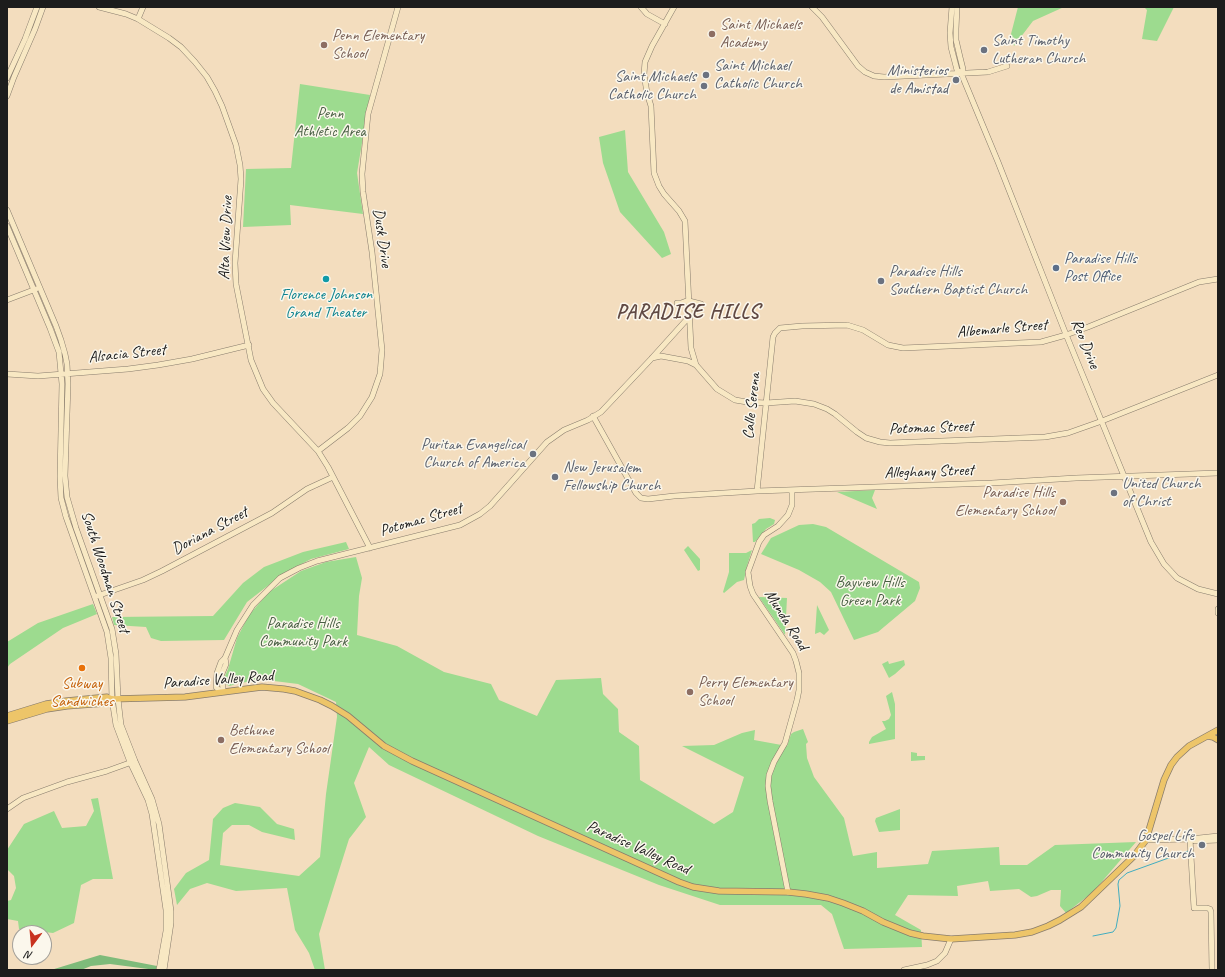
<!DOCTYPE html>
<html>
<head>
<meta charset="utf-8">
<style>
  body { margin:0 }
  #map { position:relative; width:1225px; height:977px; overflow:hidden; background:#f3ddbe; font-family:Caveat,sans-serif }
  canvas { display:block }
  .frame { position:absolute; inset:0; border:8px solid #1c1c1c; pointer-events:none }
  .north { position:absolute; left:12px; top:925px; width:40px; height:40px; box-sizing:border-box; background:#fbf7ec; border:1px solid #a29f99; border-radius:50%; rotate:196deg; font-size:11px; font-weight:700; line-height:16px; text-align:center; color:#1c1c1c }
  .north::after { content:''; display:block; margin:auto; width:14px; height:18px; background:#c8321e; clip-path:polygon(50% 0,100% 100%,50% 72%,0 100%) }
</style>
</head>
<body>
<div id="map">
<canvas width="1225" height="977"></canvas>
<div class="frame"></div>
<div class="north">N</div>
</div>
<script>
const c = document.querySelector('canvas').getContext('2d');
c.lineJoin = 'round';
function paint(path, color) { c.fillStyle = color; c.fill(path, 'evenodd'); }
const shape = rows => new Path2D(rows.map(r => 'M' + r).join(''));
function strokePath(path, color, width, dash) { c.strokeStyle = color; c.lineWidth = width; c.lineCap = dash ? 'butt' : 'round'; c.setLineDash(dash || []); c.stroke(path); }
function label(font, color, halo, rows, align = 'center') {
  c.font = font + ' Caveat,sans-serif'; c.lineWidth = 3; c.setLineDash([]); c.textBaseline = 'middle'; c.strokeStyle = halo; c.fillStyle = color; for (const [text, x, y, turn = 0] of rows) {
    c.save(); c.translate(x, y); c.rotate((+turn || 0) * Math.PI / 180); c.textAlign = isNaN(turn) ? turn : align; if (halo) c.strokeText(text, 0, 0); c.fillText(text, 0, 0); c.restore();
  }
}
paint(shape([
  [1018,7,1064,7,1033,21,1014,46,1011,34],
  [1144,7,1174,7,1157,41,1142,39,1147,10],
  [300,84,370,95,357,173,363,214,290,205,291,225,243,227,246,169,291,168],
  [625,130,628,172,664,232,671,254,662,258,620,212,603,163,599,137],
  [875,490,872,498,877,509,837,492],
  [770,518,775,520,774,524,766,529,755,542,753,542,752,524,755,523,759,519],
  [813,524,826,527,919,582,920,588,915,601,878,632,854,640,831,592,820,582,799,570,761,554,771,538,799,525],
  [346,542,349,549,311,559,283,574,247,602,224,640,161,641,151,638,146,627,114,625,112,617,213,616,243,583,264,567,303,552],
  [688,546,700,559,700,570,698,571,684,550],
  [752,550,747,566,744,580,737,582,724,593,723,592,729,572,729,553,746,553],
  [356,557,362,578,359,596,357,635,397,646,444,672,491,684,499,700,537,716,556,680,601,678,603,694,618,709,619,732,639,746,640,780,714,824,733,812,744,777,682,746,714,745,742,733,755,730,754,740,787,746,791,734,794,732,803,729,808,742,806,744,807,758,814,777,844,818,853,856,877,852,877,868,928,864,932,851,999,847,1000,865,1027,865,1055,845,1136,842,1093,892,1066,913,1060,906,1061,890,1051,890,1037,896,1031,897,1019,889,990,891,988,881,957,886,958,896,908,895,895,915,921,930,922,947,844,949,832,914,821,905,720,905,659,885,538,836,389,765,369,747,354,783,366,817,349,839,319,934,325,970,315,970,309,953,295,930,287,888,236,891,207,883,190,889,177,905,174,889,186,873,209,860,213,819,223,808,235,803,260,807,277,824,294,829,295,840,262,832,249,825,232,825,223,833,220,865,299,876,320,857,326,794,337,717,336,702,298,684,266,680,238,683,230,686,227,685,224,678,228,669,237,638,249,615,269,592,301,571,326,562],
  [759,597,787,598,785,635],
  [93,604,97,614,63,628,10,664,7,668,7,642,38,623],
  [817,605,829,630,824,635,820,632,815,634],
  [904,660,905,665,895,674,889,678,882,664,888,661,889,664],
  [892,692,895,704,895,739,869,744,869,742,872,737,886,729,882,721,885,721,889,719,891,715,886,696],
  [911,752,917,753,917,756,925,756,925,760,911,761],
  [98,798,113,879,93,879,81,885,74,923,53,933,19,929,18,921,7,919,7,901,11,900,16,888,14,876,7,869,7,850,24,824,54,811,62,828,86,826,94,811,91,799],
  [900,809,900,830,879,832,875,821,876,818]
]), '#9ddb8f');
paint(shape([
  [100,955,157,966,156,970,110,964,91,966,81,970,51,970]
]), '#7ebb7a');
strokePath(shape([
  [1093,936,1113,932,1116,928,1120,906,1118,884,1119,880,1127,873,1188,851]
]), '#41adc0', 1);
const secondary = shape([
  [99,7,126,14,138,19,169,38,181,47,195,62,207,77,215,91,222,106,236,145,240,165,241,179,235,263,236,284,251,360,263,389,273,403,318,451,328,467,370,548],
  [641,7,647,14,665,24],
  [674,7,652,46,645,62,644,74,647,93,651,106,654,173,659,186,664,194,679,211,685,221,691,348,696,365],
  [812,7,822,17,858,66,865,72,874,76,884,77,988,72,1007,66],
  [952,7,950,33,951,47,957,70,961,73,998,162,1065,332,1151,542,1164,564,1177,578,1198,589,1218,594],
  [957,7,956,29,956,40,960,57,963,69,961,73],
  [138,19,143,7],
  [7,78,25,39,37,7],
  [7,96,14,77,35,29,43,7],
  [7,210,56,326,61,340,65,354,67,364,68,384,65,476,67,497,76,528,112,629,116,654,118,699,121,725,135,761,152,799,159,824,171,911,171,923,164,970],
  [7,226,50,328,59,352,62,384,60,477,61,498,66,517,107,632,111,658,112,699,116,725,130,762,148,800,152,814,166,910,166,931,159,970],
  [7,300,36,289],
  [689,301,701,304],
  [677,303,681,303,689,300],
  [652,358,661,356,688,361,696,365,717,389,735,400,747,402,766,403,795,401,814,404,827,409,835,414,857,432,866,438,880,442,890,443,1045,437,1068,433,1102,421,1218,375],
  [7,374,38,376,128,369,158,365,192,359,249,345],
  [593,416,636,493,641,498,648,499,674,496,757,491,992,483,1076,478,1218,473],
  [318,451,348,428,360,416,372,397,380,374,382,350,372,252,363,192,362,174,368,114,398,7],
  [757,491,773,337,775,333,780,328,802,326,847,325,863,330,888,345,903,348,1041,342,1066,335,1088,327,1199,282,1218,279],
  [97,596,143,580,162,571,272,513,307,489,333,477],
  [1218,609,1218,613],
  [221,692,216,687,217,673,221,662,225,658,237,630,253,605,280,578,299,568,317,561,460,525,480,514,490,506,547,442,564,430,588,420,601,412,652,358,689,317],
  [221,692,223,688,221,676,226,664,225,658],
  [7,809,23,798,67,782,107,771,132,762],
  [1190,839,1194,908,1207,908,1210,909,1211,912,1212,970],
  [1191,839,1195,841,1218,840],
  [1146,840,1190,839,1218,836],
  [788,892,770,801,768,786,769,775,774,762,785,743,797,700,799,690,799,673,796,661,793,653,753,594,750,586,748,572,759,542,764,535,778,526,788,515,792,505,792,490],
  [904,970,927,965,937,961,945,953,951,939]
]);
const primary = shape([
  [7,716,46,704,66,701,107,697,112,699,185,697,262,687,284,689,295,691,320,700,332,706,348,716,384,746,412,761,679,882,693,887,719,891,788,892,806,894,828,898,843,903,863,911,883,922,910,933,923,936,951,939,1015,935,1032,932,1048,926,1060,920,1081,907,1134,856,1146,840,1164,780,1171,765,1177,757,1189,746,1218,730],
  [7,721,47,709,67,706,107,703,112,699],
  [1208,736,1213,737,1218,740]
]);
strokePath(secondary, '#887c6d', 6);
strokePath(primary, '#887c6d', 7);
strokePath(secondary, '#f8e8c3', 5);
strokePath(primary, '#edc569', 5.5);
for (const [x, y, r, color] of [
  [712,34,4,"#8d6e63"],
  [324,45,4,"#8d6e63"],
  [984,50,4,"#6b7280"],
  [706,75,4,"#6b7280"],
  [956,80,4,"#6b7280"],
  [704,86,4,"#6b7280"],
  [1056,268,4,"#5c6f8a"],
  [326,279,4,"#0f9aa8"],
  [881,281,4,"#6b7280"],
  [533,454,4,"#6b7280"],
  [555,477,4,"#6b7280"],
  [1114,493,4,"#6b7280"],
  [1063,502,4,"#8d6e63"],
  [82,668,4,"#e8710a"],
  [690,692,4,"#8d6e63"],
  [221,740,4,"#8d6e63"],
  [1202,845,4,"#6b7280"]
]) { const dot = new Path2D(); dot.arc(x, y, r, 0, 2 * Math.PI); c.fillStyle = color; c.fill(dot); strokePath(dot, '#fbf7ec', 1.5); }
label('16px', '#785e54', '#fbf7ec', [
  ["Saint Michaels",720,25],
  ["Academy",720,43],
  ["Penn Elementary",332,36],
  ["School",332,54],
  ["Paradise Hills",1055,493,"right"],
  ["Elementary School",1055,511,"right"],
  ["Perry Elementary",698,683],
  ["School",698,701],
  ["Bethune",229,731],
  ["Elementary School",229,749]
], 'left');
label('16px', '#5b616d', '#fbf7ec', [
  ["Saint Timothy",992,41],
  ["Lutheran Church",992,59],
  ["Saint Michael",714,66],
  ["Catholic Church",714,84],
  ["Ministerios",948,71,"right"],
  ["de Amistad",948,89,"right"],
  ["Saint Michaels",696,77,"right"],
  ["Catholic Church",696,95,"right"],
  ["Paradise Hills",889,272],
  ["Southern Baptist Church",889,290],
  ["Puritan Evangelical",525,445,"right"],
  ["Church of America",525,463,"right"],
  ["New Jerusalem",563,468],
  ["Fellowship Church",563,486],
  ["United Church",1122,484],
  ["of Christ",1122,502],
  ["Gospel Life",1194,836,"right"],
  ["Community Church",1194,854,"right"]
], 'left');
label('16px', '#495f44', '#fbf7ec', [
  ["Penn",330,114],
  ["Athletic Area",330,132],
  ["Bayview Hills",870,583],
  ["Green Park",870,601],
  ["Paradise Hills",303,624],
  ["Community Park",303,642]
]);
label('16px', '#1c1c1c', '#fbf7ec', [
  ["Alta View Drive",226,238,-88],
  ["Dusk Drive",382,238,82],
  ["Albemarle Street",1002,329,-5],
  ["Reo Drive",1085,344,68],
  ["Alsacia Street",127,354,-6],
  ["Calle Serena",752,406,-84],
  ["Potomac Street",931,428,-2],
  ["Alleghany Street",929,472,-2],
  ["Potomac Street",421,520,-16],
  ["Doriana Street",210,531,-28],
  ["South Woodman Street",105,572,72],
  ["Munda Road",786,620,58],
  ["Paradise Valley Road",218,680,-4],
  ["Paradise Valley Road",638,848,24]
]);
label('16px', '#4e5e75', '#fbf7ec', [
  ["Paradise Hills",1064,259],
  ["Post Office",1064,277]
], 'left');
label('16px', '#0d838f', '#fbf7ec', [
  ["Florence Johnson",326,295],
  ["Grand Theater",326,313]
]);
label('16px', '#c56008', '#fbf7ec', [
  ["Subway",82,684],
  ["Sandwiches",82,702]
]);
c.letterSpacing = '1px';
label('bold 20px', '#604943', '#fbf7ec', [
  ["PARADISE HILLS",688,313]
]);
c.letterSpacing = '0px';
</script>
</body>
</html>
